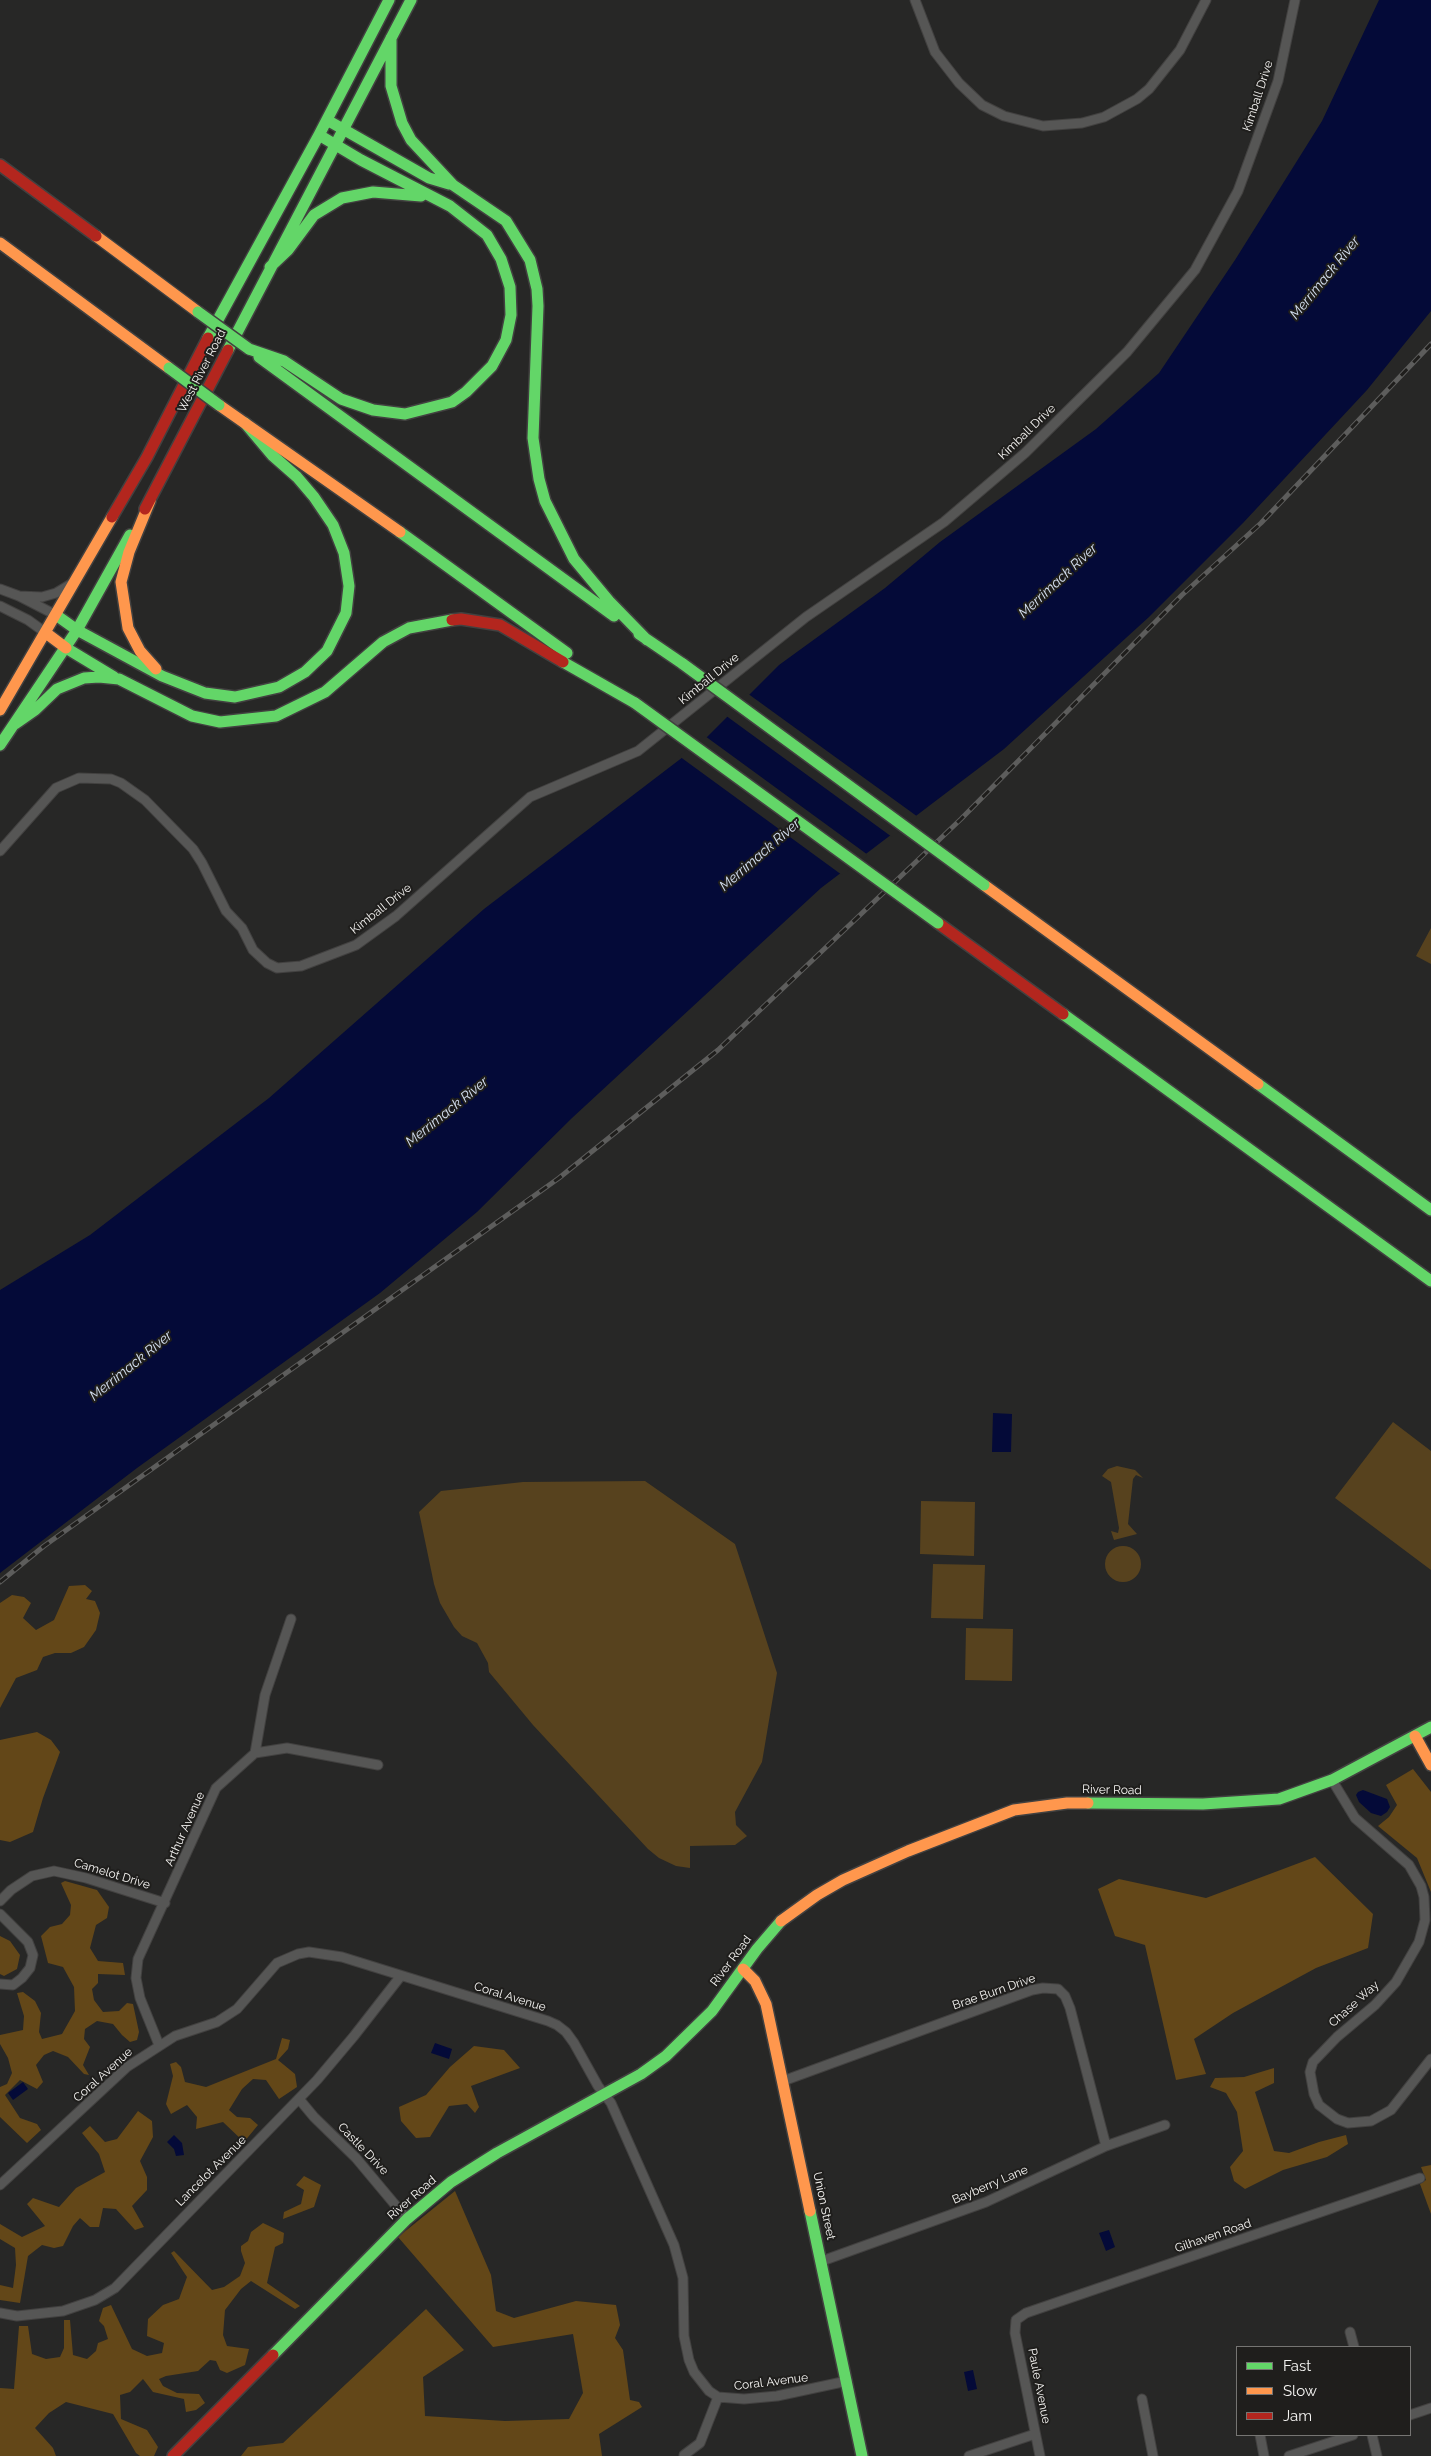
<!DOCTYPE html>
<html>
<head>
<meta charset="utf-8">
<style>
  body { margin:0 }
  #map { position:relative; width:1431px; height:2456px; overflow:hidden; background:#272726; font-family:Raleway,sans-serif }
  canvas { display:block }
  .legend { position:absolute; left:1236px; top:2346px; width:175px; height:90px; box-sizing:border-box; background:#1f1e1c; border:1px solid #757472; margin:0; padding:6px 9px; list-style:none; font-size:15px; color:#f6f5f3 }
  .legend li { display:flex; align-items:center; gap:10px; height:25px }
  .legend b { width:25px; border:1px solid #757472 }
</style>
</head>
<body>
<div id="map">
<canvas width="1431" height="2456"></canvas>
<ul class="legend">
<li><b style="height:6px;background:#63d668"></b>Fast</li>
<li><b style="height:6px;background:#ff974d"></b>Slow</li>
<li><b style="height:6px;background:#b3261e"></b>Jam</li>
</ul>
</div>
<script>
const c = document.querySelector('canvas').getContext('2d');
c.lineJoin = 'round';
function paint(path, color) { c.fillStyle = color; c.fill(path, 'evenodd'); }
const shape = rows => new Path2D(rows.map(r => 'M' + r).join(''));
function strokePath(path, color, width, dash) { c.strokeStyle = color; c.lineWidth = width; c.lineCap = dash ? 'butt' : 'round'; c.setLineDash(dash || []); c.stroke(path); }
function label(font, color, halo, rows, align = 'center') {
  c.font = font + ' Raleway,sans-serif'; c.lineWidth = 4; c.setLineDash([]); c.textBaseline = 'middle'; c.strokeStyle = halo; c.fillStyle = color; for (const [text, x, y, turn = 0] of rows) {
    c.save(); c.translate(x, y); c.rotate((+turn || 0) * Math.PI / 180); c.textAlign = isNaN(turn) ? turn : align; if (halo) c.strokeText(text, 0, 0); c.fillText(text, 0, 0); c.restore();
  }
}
paint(shape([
  [1431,928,1431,964,1416,956],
  [1393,1422,1431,1451,1431,1570,1335,1498],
  [1117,1466,1135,1470,1143,1478,1136,1475,1133,1479,1128,1524,1137,1534,1114,1540,1111,1531,1118,1533,1119,1528,1111,1482,1102,1476,1108,1469],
  [645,1481,735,1544,777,1673,762,1762,735,1812,736,1825,747,1836,735,1845,690,1846,690,1868,676,1866,659,1858,648,1849,533,1725,489,1672,488,1663,477,1643,462,1636,454,1627,440,1603,434,1584,419,1512,441,1491,523,1482],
  [921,1501,975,1502,974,1556,920,1554],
  '1105 1564a18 18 0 1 1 36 0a18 18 0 1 1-36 0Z',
  [933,1564,985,1565,983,1619,931,1618],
  [966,1628,1013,1629,1012,1681,965,1680]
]), '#57421e');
paint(shape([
  [85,1585,92,1591,86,1599,95,1601,100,1613,96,1630,84,1647,71,1653,55,1653,43,1657,37,1670,16,1678,0,1708,0,1603,12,1595,24,1597,31,1603,23,1618,36,1630,54,1620,69,1586],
  [37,1732,51,1740,60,1752,43,1798,33,1832,10,1842,0,1840,0,1740],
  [1413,1769,1431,1792,1431,1892,1417,1858,1378,1826,1389,1817,1397,1805,1386,1785],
  [1315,1857,1373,1914,1368,1948,1316,1968,1233,2013,1194,2039,1206,2074,1176,2080,1145,1945,1115,1936,1098,1889,1119,1879,1206,1898],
  [65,1881,97,1890,109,1907,107,1918,96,1925,90,1948,98,1961,123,1963,125,1975,98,1974,98,1983,92,1989,94,2000,103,2012,119,2011,127,2003,133,2004,139,2032,137,2040,130,2042,122,2035,113,2024,97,2021,85,2029,84,2039,90,2047,83,2065,89,2075,84,2074,68,2057,53,2051,44,2055,36,2065,43,2082,37,2089,20,2080,5,2095,20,2118,37,2124,41,2130,27,2143,0,2117,0,2087,7,2084,12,2073,8,2058,0,2044,0,2035,23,2030,24,2016,17,1993,23,1992,35,2001,41,2013,39,2032,42,2039,62,2034,75,2011,74,1987,63,1967,48,1963,41,1936,50,1927,62,1924,70,1915,71,1905,61,1883],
  [0,1936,10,1941,20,1955,17,1969,4,1976,0,1974],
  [282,2038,290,2040,288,2049,278,2060,295,2074,297,2087,279,2099,266,2080,253,2079,242,2089,229,2110,237,2117,250,2118,258,2125,244,2142,223,2122,196,2129,197,2117,187,2105,171,2114,166,2104,173,2076,170,2064,176,2062,181,2067,185,2082,206,2087,276,2059],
  [474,2046,504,2050,520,2068,471,2086,479,2107,475,2113,467,2104,449,2106,430,2137,416,2138,401,2121,399,2107,426,2095,450,2067],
  [1274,2068,1274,2083,1255,2092,1274,2151,1289,2153,1319,2142,1346,2135,1348,2144,1327,2157,1283,2170,1245,2189,1234,2181,1230,2167,1243,2151,1237,2112,1226,2093,1210,2087,1215,2078,1244,2077],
  [138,2111,152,2121,153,2137,140,2161,147,2177,147,2190,132,2206,144,2227,135,2230,116,2209,103,2208,99,2227,90,2227,80,2218,73,2226,63,2246,54,2248,42,2245,28,2256,20,2303,0,2300,0,2285,13,2288,16,2265,15,2248,0,2239,0,2224,22,2237,45,2226,27,2204,33,2198,59,2207,76,2188,105,2172,99,2154,82,2133,90,2126,105,2142,117,2139],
  [1431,2165,1431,2214,1420,2184,1426,2180,1421,2167],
  [304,2176,321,2185,314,2207,283,2219,284,2212,301,2204,304,2190,296,2185],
  [455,2191,491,2275,496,2311,514,2318,576,2301,616,2305,620,2325,615,2338,623,2350,630,2400,639,2402,642,2407,599,2434,602,2456,241,2456,248,2447,283,2443,426,2309,464,2350,423,2377,425,2416,505,2421,569,2419,583,2393,573,2334,493,2347,398,2237],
  [263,2223,284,2233,283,2243,275,2247,267,2283,300,2306,295,2309,251,2281,241,2289,225,2310,223,2335,227,2346,249,2349,245,2365,227,2373,220,2370,216,2361,210,2360,198,2371,166,2376,159,2379,163,2386,177,2393,199,2394,205,2403,196,2410,186,2412,184,2399,153,2392,143,2379,130,2392,120,2395,121,2419,147,2430,158,2447,154,2456,140,2456,136,2453,113,2414,66,2402,49,2413,35,2428,53,2448,56,2456,0,2456,0,2388,14,2389,19,2326,28,2326,32,2354,46,2359,60,2357,64,2348,64,2320,70,2320,73,2355,87,2359,96,2351,98,2343,108,2339,104,2326,99,2321,103,2308,111,2305,132,2349,147,2356,162,2353,164,2343,147,2336,148,2319,163,2305,179,2299,187,2277,171,2253,174,2251,212,2290,224,2287,240,2276,245,2263,241,2251,241,2246,248,2241,251,2232]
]), '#634718');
paint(shape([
  [1379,0,1431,0,1431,311,1367,390,1243,523,1149,617,1004,749,821,888,572,1118,477,1212,380,1293,137,1468,0,1573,0,1290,90,1235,269,1098,484,909,700,744,779,665,885,588,940,542,1096,429,1159,373,1235,260,1322,121],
  [993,1413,1012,1414,1011,1452,992,1452],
  [1363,1790,1387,1799,1390,1807,1387,1812,1381,1816,1371,1813,1359,1802,1356,1795,1358,1792],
  [435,2043,452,2049,449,2059,431,2053],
  [23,2082,28,2089,13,2100,8,2093],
  [174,2135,182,2143,184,2155,176,2156,174,2149,167,2142],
  [1109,2230,1115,2247,1106,2251,1099,2233],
  [973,2370,977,2389,968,2391,964,2372]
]), '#040a38');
paint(shape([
  [747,693,918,817,892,837,725,715],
  [705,736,868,855,842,875,679,756]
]), '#272726');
const street = shape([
  [915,0,935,52,959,83,982,105,1004,116,1043,126,1082,123,1104,117,1137,99,1149,89,1180,50,1206,0],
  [0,589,19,596,56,615],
  [19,596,42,597,56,593,71,584],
  [0,606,28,620,46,633],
  [0,851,56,788,79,778,111,779,121,783,145,800,193,849,202,863,226,911,242,928,253,950,267,963,277,968,301,966,356,945,396,916,530,797,638,751,806,617,944,522,1025,453,1127,352,1195,270,1238,191,1278,81,1295,0],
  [255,1753,265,1695,291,1619],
  [1332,1780,1355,1818,1409,1865,1421,1886,1424,1897,1425,1920,1419,1942,1396,1982,1375,2005,1337,2037,1313,2062,1310,2072,1314,2094,1319,2105,1337,2119,1348,2123,1371,2121,1391,2110,1431,2059],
  [0,1901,11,1890,32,1876,54,1871,86,1878,165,1903],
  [0,1914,28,1942,33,1955,30,1968,22,1978,13,1985,0,1984],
  [159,2045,140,1998,136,1978,138,1959,216,1788,255,1753,287,1748,378,1765],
  [783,2081,1032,1990,1043,1988,1058,1989,1065,1996,1070,2008,1106,2146],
  [299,2099,314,2117,356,2158,407,2219],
  [0,2185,127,2067,175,2036,217,2022,237,2009,277,1963,298,1954,309,1952,342,1957,548,2021,557,2025,566,2032,574,2043,598,2086,611,2103,674,2245,683,2278,684,2336,689,2360,694,2372,709,2391,718,2397,744,2399,777,2396,847,2381],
  [822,2261,986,2202,1106,2146,1165,2125],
  [0,2313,17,2316,63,2311,95,2300,115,2288,317,2080,354,2036,400,1977],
  [1350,2332,1354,2347],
  [1142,2399,1153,2456],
  [1410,2415,1431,2408],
  [1260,2435,1264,2456],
  [1372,2435,1377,2456],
  [684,2455,700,2443,718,2397],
  [969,2456,1035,2434],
  [1040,2456,1015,2333,1016,2320,1026,2313,1420,2178],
  [1289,2456,1353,2435]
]);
const fast = shape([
  [391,38,391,86,402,123,411,140,453,185,506,221,530,260,537,289,538,306,533,438,539,479,545,501,574,559,609,601,647,640],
  [327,120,429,178,449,184],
  [270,267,288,250,314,215,342,198,373,192,421,196],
  [208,338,319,135,389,0],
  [249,349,284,361,341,399,373,410,405,414,452,402,466,392,492,366,506,340,511,315,510,287,501,259,487,235,450,206,361,160,319,135],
  [228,350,411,0],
  [259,357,614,616],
  [400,532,567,653],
  [56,615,77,630],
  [77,630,162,676,205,693,235,697,279,687,305,672,327,651,346,613,349,586,344,553,333,525,314,497,297,477,272,455,245,423],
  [639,634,683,664],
  [66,648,114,677],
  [563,662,635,703],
  [15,724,35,710,57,689,84,678,99,677,119,679,192,716,220,722,276,716,325,692,383,642,409,628,452,620],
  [0,745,77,630,130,535],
  [1063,1014,1431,1281],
  [1258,1084,1431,1210],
  [1088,1803,1203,1804,1279,1799,1332,1780,1431,1727],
  [810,2211,862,2456],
  [273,2355,407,2219,451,2182,497,2153,641,2074,666,2056,712,2011,757,1949,781,1921]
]);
const slow = shape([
  [96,236,198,312],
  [0,243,169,368],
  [219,405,400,532],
  [150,501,129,552,121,582,128,628,140,651,156,669],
  [46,633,66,648],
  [0,710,112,517],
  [984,885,1258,1084],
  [1415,1736,1431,1765],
  [781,1921,817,1895,843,1880,908,1851,1014,1810,1067,1803,1088,1803],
  [743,1969,755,1981,766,2004,810,2211]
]);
const jam = shape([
  [0,165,96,236],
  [145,509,228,350],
  [112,517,147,457,208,338],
  [452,620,461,619,500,625,563,662],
  [938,923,1063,1014],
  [173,2456,273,2355]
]);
strokePath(street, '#424140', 11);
strokePath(fast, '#424140', 14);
strokePath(slow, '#424140', 14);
strokePath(jam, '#424140', 14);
strokePath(street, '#565655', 9);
strokePath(fast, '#63d668', 11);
strokePath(slow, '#ff974d', 11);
strokePath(jam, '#b3261e', 11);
const rail = shape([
  [0,1582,44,1546,559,1178,718,1050,961,819,1182,595,1261,523,1431,344]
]);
strokePath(rail, '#5d5d5c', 5);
strokePath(rail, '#1f1e1c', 3, [9]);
const fastBridge = shape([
  [198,312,249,349],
  [169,368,219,405],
  [683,664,984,885],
  [635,703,938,923]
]);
strokePath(fastBridge, '#424140', 14, []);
strokePath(fastBridge, '#63d668', 11);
label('12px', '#f6f5f3', '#1f1e1c', [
  ["Kimball Drive",1258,96,-72],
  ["West River Road",202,371,-63],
  ["Kimball Drive",1027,432,-44],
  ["Kimball Drive",709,679,-39],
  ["Kimball Drive",381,909,-38],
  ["River Road",1112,1790,1],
  ["Arthur Avenue",185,1829,-66],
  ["Camelot Drive",112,1874,17],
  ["River Road",731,1961,-53],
  ["Brae Burn Drive",994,1992,-19],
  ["Coral Avenue",510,1997,17],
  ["Chase Way",1354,2004,-42],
  ["Coral Avenue",103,2075,-42],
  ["Castle Drive",363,2149,46],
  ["Lancelot Avenue",211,2171,-45],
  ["Bayberry Lane",990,2185,-23],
  ["River Road",412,2198,-41],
  ["Union Street",824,2206,78],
  ["Gilhaven Road",1213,2236,-19],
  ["Coral Avenue",771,2382,-7],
  ["Paule Avenue",1039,2386,79]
]);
label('italic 14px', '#d6e1f2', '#1f1e1c', [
  ["Merrimack River",1325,278,-51],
  ["Merrimack River",1058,581,-43],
  ["Merrimack River",760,855,-41],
  ["Merrimack River",447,1112,-39],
  ["Merrimack River",131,1366,-39]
]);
</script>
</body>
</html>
